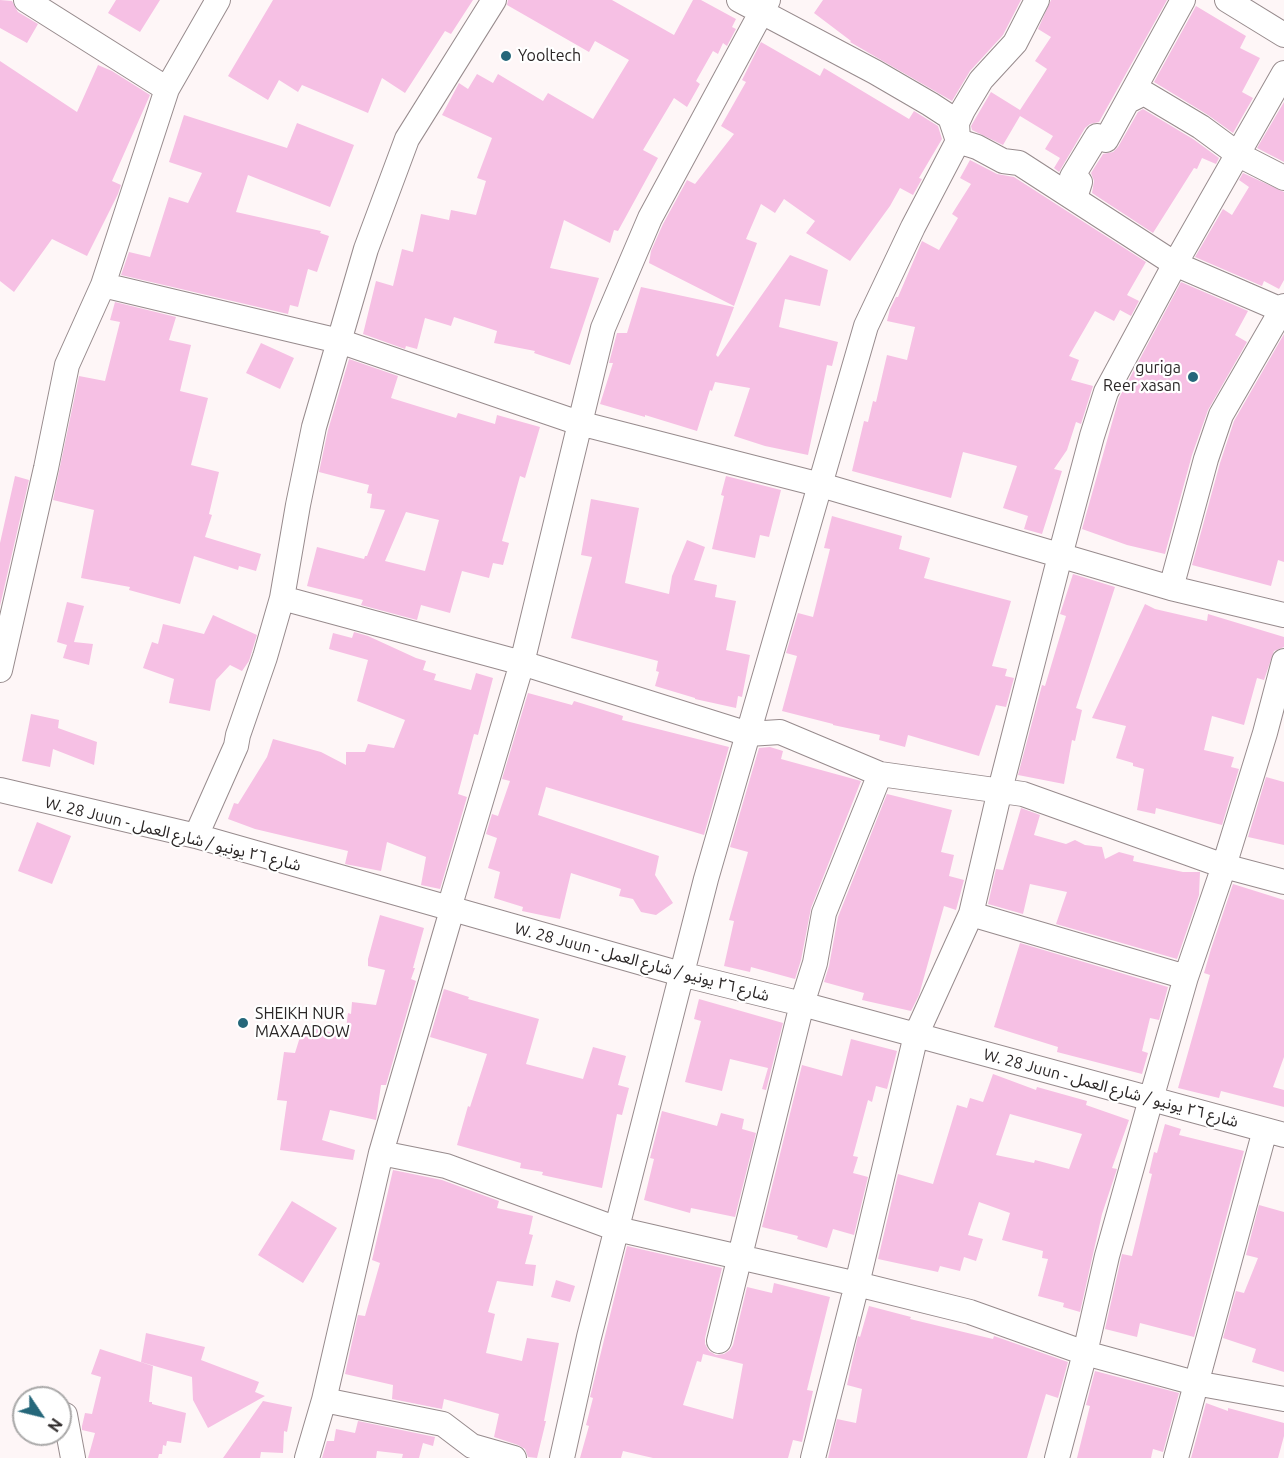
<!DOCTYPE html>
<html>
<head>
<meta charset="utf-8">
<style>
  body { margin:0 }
  #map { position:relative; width:1284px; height:1458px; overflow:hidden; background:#fef6f7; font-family:Ubuntu,sans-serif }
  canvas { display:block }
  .north { position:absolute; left:12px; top:1386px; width:60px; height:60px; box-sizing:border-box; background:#fff; border:2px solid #aaa9a9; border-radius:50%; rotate:125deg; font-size:16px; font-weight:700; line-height:24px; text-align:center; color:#2b2727 }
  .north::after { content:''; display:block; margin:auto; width:21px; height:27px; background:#25677a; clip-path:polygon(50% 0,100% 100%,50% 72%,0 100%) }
</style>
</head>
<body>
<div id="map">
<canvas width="1284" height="1458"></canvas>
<div class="north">N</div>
</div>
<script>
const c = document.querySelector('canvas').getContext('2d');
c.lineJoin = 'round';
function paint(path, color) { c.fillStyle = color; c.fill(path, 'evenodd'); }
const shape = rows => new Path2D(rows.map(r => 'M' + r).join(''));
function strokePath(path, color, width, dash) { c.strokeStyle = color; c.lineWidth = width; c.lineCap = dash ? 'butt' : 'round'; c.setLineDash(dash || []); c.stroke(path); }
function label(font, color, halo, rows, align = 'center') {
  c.font = font + ' Ubuntu,"Noto Sans Arabic",sans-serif'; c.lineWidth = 4.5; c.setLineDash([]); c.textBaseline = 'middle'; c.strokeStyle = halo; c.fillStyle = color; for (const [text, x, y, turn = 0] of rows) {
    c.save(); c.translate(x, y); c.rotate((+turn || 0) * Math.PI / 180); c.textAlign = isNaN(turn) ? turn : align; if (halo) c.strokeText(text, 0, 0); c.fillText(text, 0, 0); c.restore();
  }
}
paint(shape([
  [0,0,12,1,18,12,38,24,27,43,0,28],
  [116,0,160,0,140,32,108,13],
  [273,0,473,0,451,34,445,31,405,93,382,78,368,113,302,85,298,92,279,80,268,100,228,76],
  [508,0,612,0,674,35,693,0,701,0,736,19,732,27,736,29,727,46,723,43,718,54,713,51,696,81,700,84,687,107,674,98,643,150,658,158,618,231,614,230,610,243,564,220,550,268,599,278,570,365,534,353,535,351,494,343,497,331,454,317,451,326,425,318,417,349,406,346,405,349,363,334,376,281,393,286,402,249,413,252,421,214,449,220,451,210,476,215,486,181,477,178,492,138,442,115,459,83,468,89,477,74,493,83,498,74,543,101,548,93,593,119,629,60,595,41,589,52,507,5],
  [823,0,1021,0,1003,35,970,71,952,101,850,42,851,41,814,13],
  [1051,0,1167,0,1099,122,1090,124,1085,128,1059,172,1054,168,1060,158,1045,149,1053,136,1020,116,1003,145,972,130,971,126,991,92,1020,110,1047,69,1035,61,1051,37,1038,29],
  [1196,6,1246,36,1240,48,1260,58,1242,92,1253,98,1233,133,1208,115,1154,82],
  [761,42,820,76,824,68,909,119,914,111,938,126,942,139,919,178,922,179,913,195,900,188,890,206,850,261,806,233,815,221,784,199,775,213,761,204,746,239,757,243,734,306,649,263,651,251,663,224,687,180,695,184,734,134,721,126,746,82,742,80],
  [0,61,77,112,98,65,112,71,150,95,112,181,121,185,118,194,87,256,52,239,14,292,0,281],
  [1284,102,1284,162,1257,148],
  [1143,109,1193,139,1219,158,1216,164,1202,158,1197,169,1194,168,1153,233,1092,193,1094,181,1091,173,1103,154,1113,152,1118,147,1138,112],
  [184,115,287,148,297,123,354,145,330,207,248,175,236,212,321,231,320,233,329,236,317,272,308,269,298,307,290,305,288,314,121,275,129,252,150,257,169,197,188,203,202,173,169,162],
  [970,160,997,174,1014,177,1146,262,1127,295,1139,301,1131,316,1120,310,1114,321,1095,311,1069,356,1079,360,1071,380,1093,386,1081,424,1076,422,1067,450,1054,469,1062,471,1042,534,1024,529,1028,516,1003,508,1017,466,963,452,951,498,852,471,864,421,868,422,873,401,876,402,887,355,907,360,915,327,887,321,890,309,896,297,898,297,922,241,939,250,958,218,952,214,971,184,960,178],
  [1243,173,1284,192,1284,280,1279,289,1264,281,1262,286,1195,257,1223,209,1232,215,1249,187,1239,180],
  [790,255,828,270,820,306,785,299,779,327,838,342,832,366,827,365,808,455,765,446,734,436,750,388,715,382,712,391,710,390,697,431,645,415,645,417,600,404,613,363,609,363,617,333,627,333,641,287,734,307,716,355,718,357],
  [1181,282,1248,311,1235,335,1247,342,1208,410,1192,455,1165,554,1127,545,1082,529,1119,398],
  [115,302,176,317,169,340,191,345,180,391,208,398,191,465,219,472,209,514,212,515,205,537,261,554,256,571,239,566,238,570,194,556,180,604,129,590,130,587,81,578,94,510,53,500,79,376,105,381,120,322,110,320],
  [1284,334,1284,562,1278,560,1271,586,1192,565,1220,463,1234,421],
  [261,343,294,358,280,389,246,373],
  [349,359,398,376,391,398,456,418,458,413,495,424,497,415,540,427,525,478,520,476,502,541,509,543,503,565,493,563,489,578,462,571,450,613,421,605,417,620,361,605,363,600,307,586,317,547,364,559,365,556,367,556,385,510,370,508,372,494,367,493,369,485,319,472,328,430],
  [406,512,439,520,425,571,385,561],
  [15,476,29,480,0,606,0,543],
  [726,476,781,490,769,537,760,535,755,558,712,549,724,496,721,495],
  [591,499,639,508,625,583,669,594,672,576,687,540,705,547,694,580,717,585,715,597,736,601,726,650,750,655,742,697,738,696,736,708,695,699,695,698,655,686,659,672,656,671,658,661,571,638,592,557,581,555],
  [832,516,902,536,899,549,930,558,924,578,1011,601,992,666,1007,669,1005,676,1014,678,1006,707,996,705,979,756,908,735,905,747,879,740,880,735,833,725,833,724,782,711,797,656,786,653,798,613,813,617,830,549,824,548],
  [1073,574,1115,587,1076,708,1082,710,1075,741,1072,740,1064,784,1018,775,1042,685,1045,686,1066,616,1060,614],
  [67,602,84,606,74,642,93,644,89,665,63,658,67,645,57,642],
  [1145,604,1155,609,1207,621,1208,614,1284,637,1284,647,1274,651,1264,680,1257,678,1244,725,1212,716,1204,750,1234,757,1231,767,1239,769,1222,825,1156,808,1155,814,1137,810,1144,769,1133,766,1133,763,1116,758,1126,726,1092,718],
  [213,615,257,635,249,661,242,671,230,665,216,680,210,711,169,703,174,679,143,668,152,642,158,644,163,624,204,634],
  [354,632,368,636,416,658,426,661,423,670,436,674,434,680,471,690,476,673,493,678,478,735,474,734,458,794,467,797,440,889,421,885,426,857,387,842,381,871,345,864,348,851,255,829,228,819,234,803,238,804,267,757,273,739,321,752,346,765,346,752,365,752,368,744,394,748,405,720,357,701,368,660,329,649,333,633,352,638],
  [528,693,572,705,574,701,623,716,622,720,729,747,704,835,546,787,538,815,659,856,655,875,673,903,656,915,641,912,633,899,619,896,621,889,571,873,560,919,522,911,523,907,494,898,500,872,488,868,497,838,486,834,492,814,498,816,510,781,502,779],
  [31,714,59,720,58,728,97,742,94,765,53,749,50,767,22,761],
  [770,747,783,751,781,759,861,781,811,908,801,960,795,979,751,967,750,972,724,966,734,921,729,920,748,852,730,847,759,748],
  [1266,777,1284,782,1284,845,1248,837],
  [887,794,952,810,941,852,954,855,949,876,964,880,956,910,944,906,919,995,911,1011,862,1000,864,993,824,982,829,966,838,917],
  [1021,808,1040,815,1034,835,1066,844,1075,840,1085,845,1102,847,1105,859,1119,852,1134,856,1133,861,1183,872,1200,872,1199,895,1177,959,1056,924,1067,892,1030,884,1023,914,988,904,996,869,1003,870],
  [37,822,71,836,52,884,18,871],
  [1233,884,1284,900,1284,1057,1273,1087,1284,1090,1284,1107,1221,1091,1219,1098,1178,1088,1210,975,1204,973,1211,949],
  [380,915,424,928,413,968,415,968,411,979,416,981,386,1085,381,1085,376,1120,330,1110,322,1140,355,1150,353,1160,280,1150,287,1101,277,1100,284,1052,295,1053,304,1024,345,1037,348,1013,351,1014,352,1002,376,1005,385,970,368,966,368,959],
  [1020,943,1168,987,1159,1020,1150,1018,1142,1051,1148,1053,1142,1074,1057,1052,1058,1047,994,1027],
  [444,989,469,997,468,999,539,1019,526,1064,583,1079,593,1047,626,1056,618,1085,629,1088,622,1115,617,1114,602,1188,542,1175,543,1172,520,1168,521,1163,457,1145,468,1106,470,1107,487,1054,430,1037],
  [699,999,783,1023,766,1090,762,1089,768,1068,730,1059,722,1091,685,1082,701,1021,694,1019],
  [851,1039,897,1051,887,1089,876,1086,872,1102,868,1100,853,1156,858,1157,853,1173,868,1177,854,1235,833,1229,827,1248,797,1239,798,1236,762,1227,802,1065,842,1076],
  [993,1074,1036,1090,1037,1087,1087,1101,1086,1105,1129,1120,1112,1168,1117,1169,1102,1214,1080,1312,1063,1307,1064,1303,1038,1296,1048,1259,1042,1258,1043,1251,1002,1240,1010,1213,979,1202,968,1235,983,1239,976,1261,964,1257,960,1271,940,1266,938,1272,878,1259,898,1174,933,1184,957,1105,967,1108,970,1098,983,1102],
  [1010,1114,1082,1134,1069,1169,1035,1160,1034,1163,996,1155],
  [662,1111,717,1126,721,1113,744,1119,742,1129,756,1133,735,1217,691,1208,690,1213,644,1200,654,1159,650,1158],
  [1165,1124,1181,1129,1179,1135,1244,1151,1194,1337,1140,1323,1137,1337,1105,1329,1122,1254,1132,1256,1152,1174,1149,1173,1154,1152,1157,1153],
  [393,1170,442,1180,499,1201,497,1208,533,1216,529,1234,533,1235,525,1264,536,1265,533,1286,497,1281,488,1312,495,1314,486,1353,522,1361,527,1338,559,1343,544,1421,546,1421,537,1458,528,1457,525,1449,518,1445,494,1437,499,1414,444,1399,442,1409,392,1399,393,1385,345,1374,358,1315,365,1316,380,1263,372,1260],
  [292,1201,337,1228,303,1283,258,1255],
  [1259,1205,1284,1212,1284,1372,1252,1362,1256,1349,1223,1338,1236,1291,1244,1293,1258,1258,1246,1255],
  [627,1246,722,1268,705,1338,705,1344,709,1351,716,1355,724,1354,730,1350,733,1345,747,1287,772,1293,774,1283,830,1297,807,1390,813,1391,802,1442,793,1440,788,1458,653,1458,623,1451,621,1458,580,1458,589,1426,586,1425,593,1398,590,1397],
  [703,1354,743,1364,733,1419,683,1405,697,1361,701,1362],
  [556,1280,575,1286,570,1302,551,1297],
  [869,1306,911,1317,910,1319,976,1335,993,1339,994,1336,1068,1362,1058,1398,1046,1394,1027,1458,828,1458,837,1419,856,1423,862,1389,847,1385,858,1336,860,1337],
  [146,1333,205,1347,201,1360,259,1382,255,1392,265,1396,208,1428,193,1400,192,1377,141,1362],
  [100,1349,153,1366,149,1402,152,1402,152,1404,186,1413,181,1443,167,1441,166,1446,163,1445,162,1454,159,1454,158,1458,88,1458,95,1433,82,1430,82,1426,85,1413,92,1414,101,1377,91,1374],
  [1095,1371,1179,1393,1163,1452,1153,1449,1151,1458,1077,1458,1090,1406,1086,1405],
  [263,1401,292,1407,287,1432,284,1431,283,1453,261,1452,260,1458,223,1458],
  [1206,1403,1228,1411,1228,1408,1284,1423,1284,1436,1278,1458,1191,1458],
  [358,1421,435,1437,433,1446,423,1443,419,1458,402,1458,403,1454,377,1451,376,1458,322,1458,327,1441,334,1441,336,1429,355,1433]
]), '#f6c0e4');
const minor = shape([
  [26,0,167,89],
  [739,0,875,72,930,104,950,117,958,141,977,147,1003,161,1019,163,1175,264,1284,311],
  [1227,0,1284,35],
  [1130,100,1144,93,1201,127,1239,155,1284,178],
  [1075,198,1080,182,1072,177,1097,136,1106,140,1183,0],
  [103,285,339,341,579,423,821,485,1171,588,1284,615],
  [1171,588,1206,459,1221,415,1284,306],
  [282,598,522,663,748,734,780,732,880,774,1023,794,1224,866,1284,882],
  [0,670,46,468,67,365,103,285,167,89,218,0],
  [0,790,196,836,681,974,802,1004,1284,1135],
  [196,836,236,746,238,735,265,657,282,598,298,505,314,427,366,249,407,139,494,0],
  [971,914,1186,977],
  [381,1153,446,1166,617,1229,857,1284,970,1312,1085,1353,1195,1383,1284,1399],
  [719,1341,802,1004,815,963,824,913,880,774],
  [324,1400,443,1424,472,1446,514,1458],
  [65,1415,73,1458],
  [307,1458,324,1400,381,1153,452,910,450,905,522,663,603,328,650,218,768,0],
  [562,1458,589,1337,706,879,866,326,913,227,958,141,957,123,963,110,981,80,1015,43,1037,0],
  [813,1458,857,1284,916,1035,971,914,1000,790,1060,556,1092,436,1106,392,1175,264,1284,73],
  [1057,1458,1085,1353,1107,1256,1151,1099,1186,977,1224,866,1265,733,1284,661],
  [1176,1458,1265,1130]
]);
strokePath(minor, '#978b8d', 26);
strokePath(minor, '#fff', 24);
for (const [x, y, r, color] of [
  [506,56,6,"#25677a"],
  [1193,377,6,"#25677a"],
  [243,1023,6,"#25677a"]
]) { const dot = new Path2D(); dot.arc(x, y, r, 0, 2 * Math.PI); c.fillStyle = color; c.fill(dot); strokePath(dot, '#fff', 2); }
label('16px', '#2b2727', '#fff', [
  ["Yooltech",518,56],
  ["guriga",1181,368,"right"],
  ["Reer xasan",1181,386,"right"],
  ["SHEIKH NUR",255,1014],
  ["MAXAADOW",255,1032]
], 'left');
label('16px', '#2b2727', '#fff', [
  ["W. 28 Juun - شارع ٢٦ يونيو / شارع العمل",173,834,14],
  ["W. 28 Juun - شارع ٢٦ يونيو / شارع العمل",642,962,15],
  ["W. 28 Juun - شارع ٢٦ يونيو / شارع العمل",1111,1088,15]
]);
</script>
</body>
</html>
